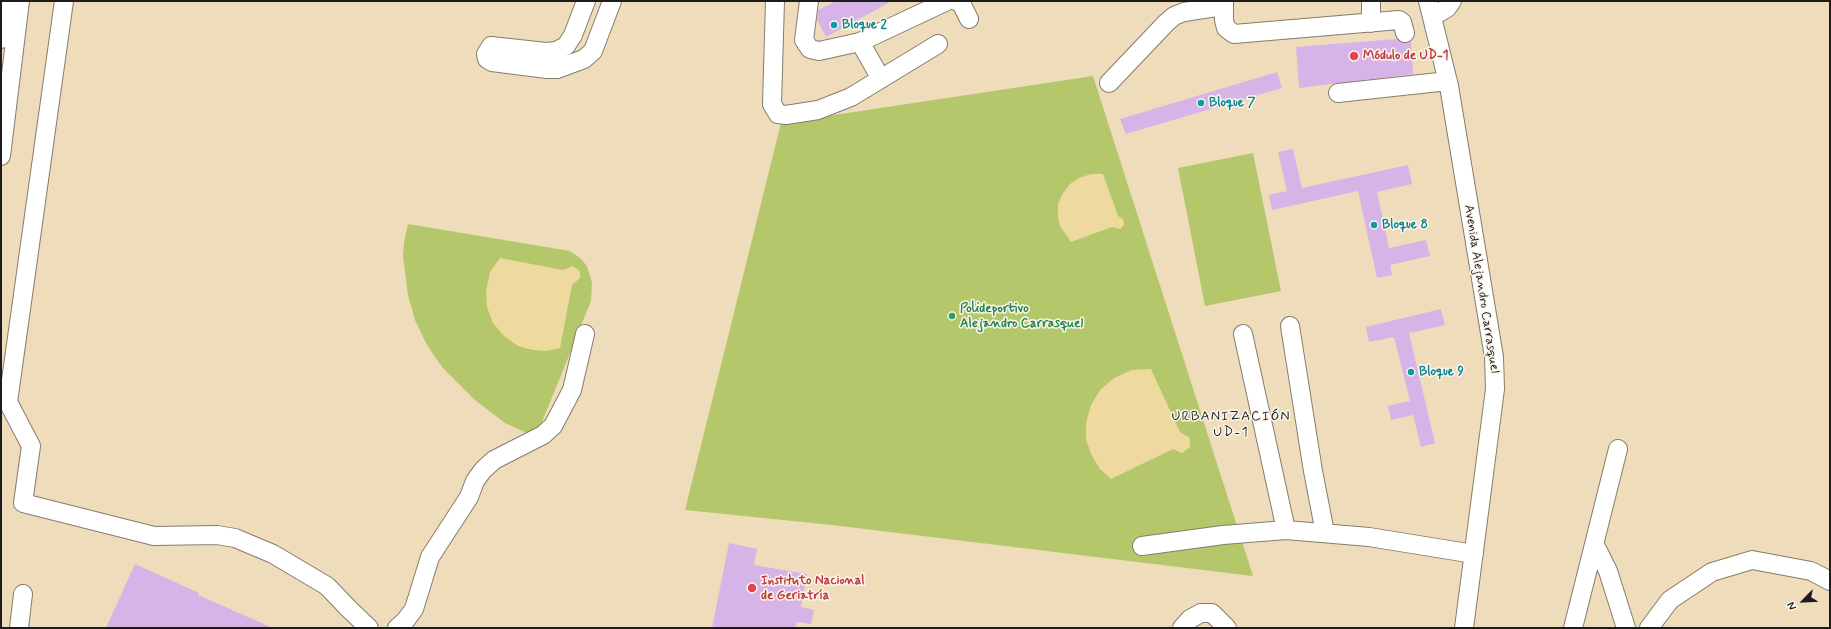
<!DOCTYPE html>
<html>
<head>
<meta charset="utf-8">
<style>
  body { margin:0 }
  #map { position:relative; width:1831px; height:629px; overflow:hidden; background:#efdcbb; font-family:Mynerve,sans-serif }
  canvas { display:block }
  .frame { position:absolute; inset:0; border:2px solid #1c1c1c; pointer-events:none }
  .north { position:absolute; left:1783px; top:581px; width:40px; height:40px; -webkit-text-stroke:3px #fbf7ec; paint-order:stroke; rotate:246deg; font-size:11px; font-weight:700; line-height:16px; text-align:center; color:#1c1c1c }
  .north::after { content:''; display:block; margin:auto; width:14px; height:18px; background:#1c1c1c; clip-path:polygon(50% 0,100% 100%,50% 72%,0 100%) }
</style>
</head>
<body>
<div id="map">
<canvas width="1831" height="629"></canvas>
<div class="frame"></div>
<div class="north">N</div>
</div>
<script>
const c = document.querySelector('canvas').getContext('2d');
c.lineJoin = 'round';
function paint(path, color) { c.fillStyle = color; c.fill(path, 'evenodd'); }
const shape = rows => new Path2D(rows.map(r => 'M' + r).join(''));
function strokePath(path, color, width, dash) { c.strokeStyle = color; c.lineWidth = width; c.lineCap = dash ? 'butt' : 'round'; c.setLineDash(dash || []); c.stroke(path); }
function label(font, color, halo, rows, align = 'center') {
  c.font = font + ' Mynerve,sans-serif'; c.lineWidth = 3; c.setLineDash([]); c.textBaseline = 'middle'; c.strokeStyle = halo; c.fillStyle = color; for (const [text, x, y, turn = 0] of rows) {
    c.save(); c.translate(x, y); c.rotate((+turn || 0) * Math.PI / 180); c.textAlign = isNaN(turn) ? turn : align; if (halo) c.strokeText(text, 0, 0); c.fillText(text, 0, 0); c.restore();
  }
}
paint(shape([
  [1093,76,1253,576,832,525,685,510,781,123],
  [1253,153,1281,291,1205,306,1178,168],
  [408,224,570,251,580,258,587,266,592,283,591,301,536,437,505,423,475,400,442,367,427,345,415,320,408,295,403,256,404,242]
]), '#b4c76b');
paint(shape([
  [1091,174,1103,174,1118,216,1123,219,1124,225,1120,229,1112,227,1071,242,1060,226,1058,216,1058,204,1063,193,1070,184,1079,178],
  [500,258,563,270,573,266,580,271,580,278,572,285,560,348,546,351,533,350,518,346,504,336,493,323,487,307,486,291,490,272],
  [1151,369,1180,432,1190,438,1190,447,1182,453,1173,449,1111,479,1100,469,1092,456,1086,440,1086,423,1091,405,1100,390,1114,378,1132,370]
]), '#eeda9e');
paint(shape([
  [836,1,892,1,826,37,817,20,818,10],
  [1397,39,1403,43,1411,42,1413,74,1299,88,1296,47],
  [1277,72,1282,88,1126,134,1120,119],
  [1293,149,1302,188,1408,165,1412,184,1377,192,1389,248,1426,240,1430,256,1390,265,1392,275,1377,278,1358,191,1272,210,1269,195,1287,191,1278,152],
  [1441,309,1445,325,1409,333,1435,443,1421,447,1413,415,1391,420,1388,406,1410,401,1394,337,1369,342,1366,327],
  [729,543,757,549,754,565,807,574,801,607,814,610,811,624,797,622,796,628,712,628],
  [135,564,199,593,198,595,273,628,106,628]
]), '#d7b4e8');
const minor = shape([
  [64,1,8,402,31,446,23,503,154,536,217,535,235,538,273,554,327,586,349,609,369,628],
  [586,1,573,35,566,46,556,51,546,52,491,46,486,54,487,59,492,62,547,69,557,69,584,59,593,51,612,1],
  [775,1,772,104,778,114,786,115,818,110,851,97,938,44],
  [809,1,804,40,810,49,819,51,860,42,947,1],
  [956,1,961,3,969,19],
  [1224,1,1224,20,1226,28,1234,34,1399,20,1402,22,1405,33],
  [1371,1,1371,23],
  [1428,1,1449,86,1494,357,1495,389,1464,628],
  [1432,17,1447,8,1452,1],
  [1,39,5,1],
  [860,42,881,79],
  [1109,83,1166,23,1174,16,1184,12,1223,6],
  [1338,93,1448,81],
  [1,156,20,1],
  [1290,326,1313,471,1325,533],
  [1243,334,1286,530],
  [1595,545,1608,571,1626,628],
  [1142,546,1223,535,1286,530,1369,537,1474,554],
  [19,628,23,594],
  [397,628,405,621,414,609,430,557,469,497,475,481,483,470,494,460,543,435,553,426,572,390,585,334],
  [1182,628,1190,619,1201,613,1212,613,1227,628],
  [1573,628,1618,449],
  [1649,628,1670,600,1712,572,1752,560,1811,571,1830,581]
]);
strokePath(minor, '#867c6c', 20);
strokePath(minor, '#fff', 18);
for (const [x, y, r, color] of [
  [834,25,4,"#0f9aa8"],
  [1354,56,5,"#e0444e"],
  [1201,103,4,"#0f9aa8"],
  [1374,225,4,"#0f9aa8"],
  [952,316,4,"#2e9e5b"],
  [1411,372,4,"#0f9aa8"],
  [752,588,5,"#e0444e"]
]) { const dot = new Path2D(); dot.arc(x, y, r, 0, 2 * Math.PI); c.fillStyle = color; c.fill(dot); strokePath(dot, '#fbf7ec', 1.5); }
label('bold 13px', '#0d838f', '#fbf7ec', [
  ["Bloque 2",842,25],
  ["Bloque 7",1209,103],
  ["Bloque 8",1382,225],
  ["Bloque 9",1419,372]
], 'left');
label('bold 13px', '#be3a42', '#fbf7ec', [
  ["Módulo de UD-1",1363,56],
  ["Instituto Nacional",761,581],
  ["de Geriatría",761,596]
], 'left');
label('13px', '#1c1c1c', '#fbf7ec', [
  ["Avenida Alejandro Carrasquel",1481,289,81]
]);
label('bold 13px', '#27864d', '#fbf7ec', [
  ["Polideportivo",960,309],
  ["Alejandro Carrasquel",960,324]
], 'left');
c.letterSpacing = '1px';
label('14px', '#1c1c1c', '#fbf7ec', [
  ["URBANIZACIÓN",1231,417],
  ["UD-1",1231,433]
]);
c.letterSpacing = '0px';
</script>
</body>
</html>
